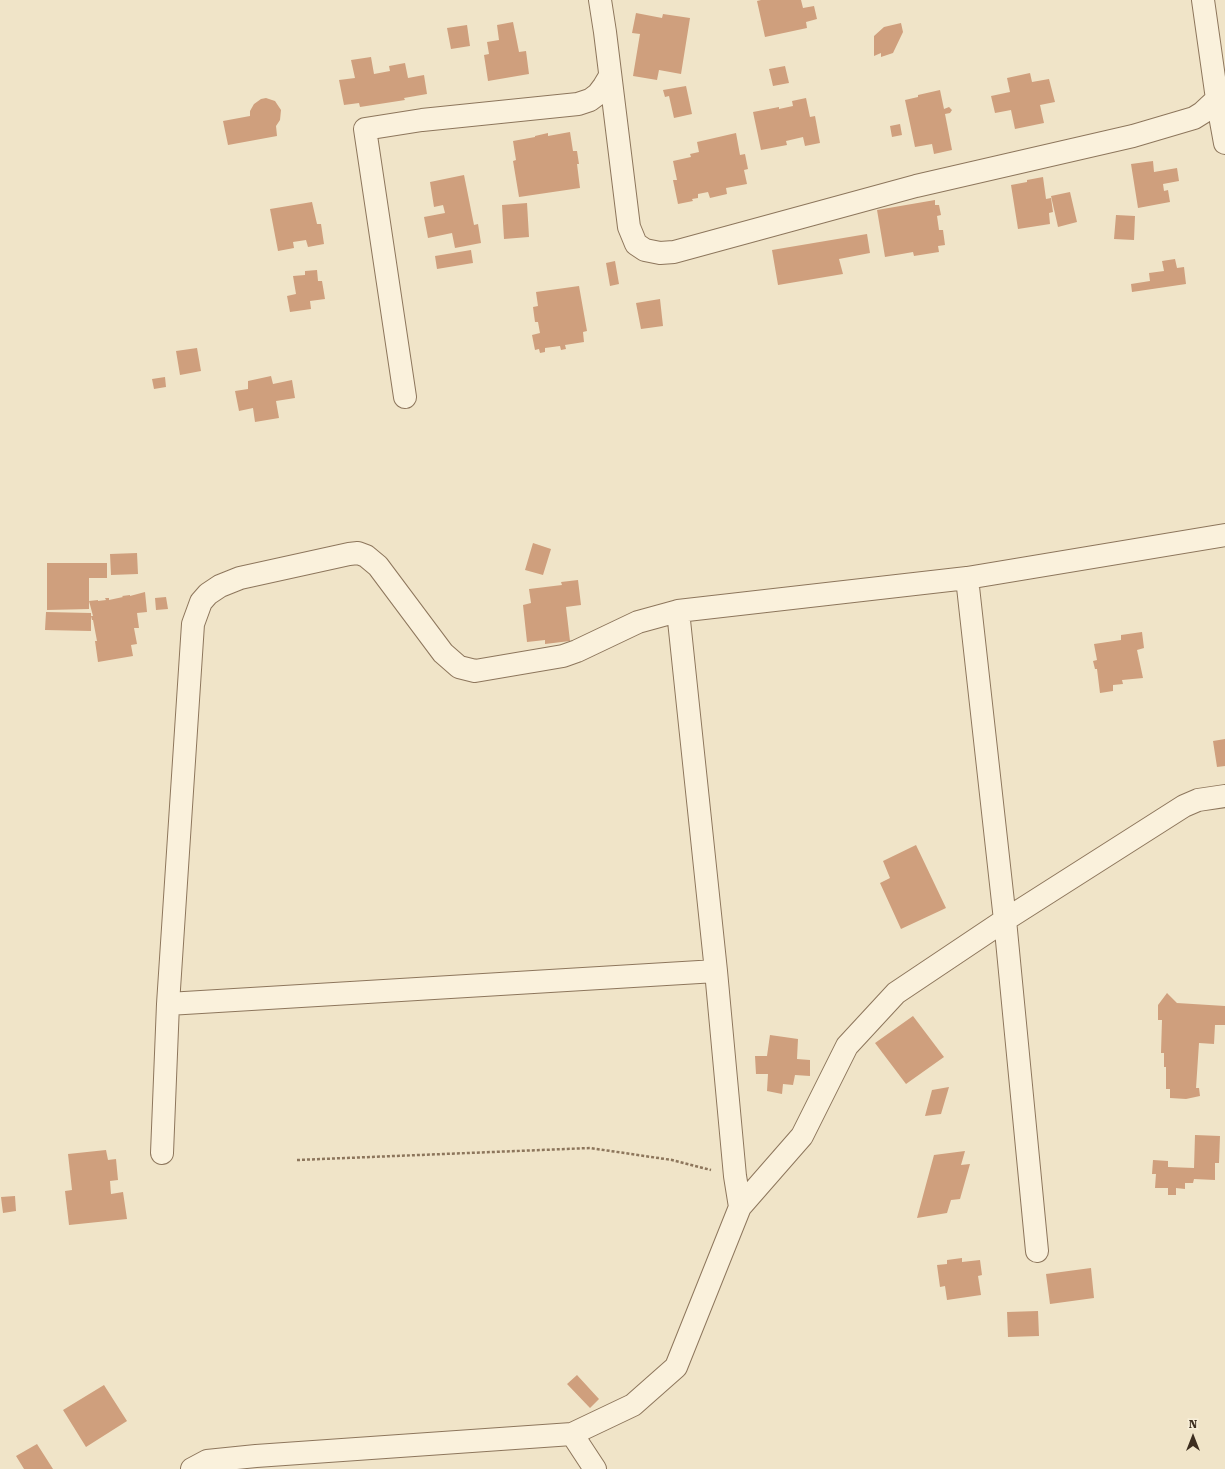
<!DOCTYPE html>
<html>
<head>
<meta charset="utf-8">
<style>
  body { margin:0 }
  #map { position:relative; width:1225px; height:1469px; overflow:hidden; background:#f0e4c8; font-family:"Roboto Serif",serif }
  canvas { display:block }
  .north { position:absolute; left:1173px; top:1417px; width:40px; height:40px; -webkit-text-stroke:3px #f7eed8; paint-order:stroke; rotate:0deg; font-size:11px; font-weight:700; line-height:16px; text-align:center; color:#3d2e20 }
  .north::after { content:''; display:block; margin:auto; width:14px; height:18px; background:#3d2e20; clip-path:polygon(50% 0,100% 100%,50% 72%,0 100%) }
</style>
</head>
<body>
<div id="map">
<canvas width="1225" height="1469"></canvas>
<div class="north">N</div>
</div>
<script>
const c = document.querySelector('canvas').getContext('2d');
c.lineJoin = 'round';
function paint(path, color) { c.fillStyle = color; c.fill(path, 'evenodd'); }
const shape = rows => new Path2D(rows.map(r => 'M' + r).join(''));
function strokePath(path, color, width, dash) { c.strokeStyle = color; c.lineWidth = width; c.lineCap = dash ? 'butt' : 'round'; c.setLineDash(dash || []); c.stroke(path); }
paint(shape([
  [761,0,801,0,803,8,814,6,817,19,806,22,807,28,765,37,757,1],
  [636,13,662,18,663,14,690,18,681,74,659,70,657,80,633,76,640,34,632,33],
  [513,22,519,52,526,51,529,74,488,81,484,55,489,54,487,42,499,40,497,25],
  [901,23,903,32,893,53,881,57,881,53,874,56,874,36,884,27],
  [467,25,470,46,451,49,447,28],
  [371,57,374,74,390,71,389,66,405,63,408,78,424,75,427,94,404,98,405,100,360,107,359,103,344,105,339,80,355,78,351,60],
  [785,66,789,83,773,86,769,69],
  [1030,73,1032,82,1049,79,1055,102,1040,105,1044,123,1015,129,1011,110,995,113,991,96,1010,92,1007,78],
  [686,86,692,114,674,118,669,96,665,97,663,90],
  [940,90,944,109,949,107,952,110,950,113,945,114,952,150,934,154,932,144,915,147,905,100,918,97,918,95],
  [266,98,275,101,281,110,280,120,276,126,277,136,228,145,223,121,250,116,250,111,254,104,261,99],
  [806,98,810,117,815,116,820,143,805,146,803,137,786,141,787,145,761,150,753,112,779,107,779,109,793,106,792,101],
  [900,124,902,135,892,137,890,126],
  [570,132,573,151,577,151,579,164,577,164,580,188,519,197,513,161,516,160,513,141,535,137,535,136,548,133,548,136],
  [736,133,740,155,745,154,748,169,744,170,747,184,726,188,727,194,710,198,708,192,698,194,698,198,692,199,693,201,678,204,673,180,677,180,673,161,691,157,690,154,699,152,697,142],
  [1153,161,1154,172,1177,168,1179,181,1163,184,1164,191,1168,190,1170,202,1138,208,1131,164],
  [464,175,474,225,478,224,481,243,455,248,452,233,428,238,424,217,445,213,443,205,434,207,430,182],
  [1043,177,1046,199,1051,198,1053,212,1049,213,1050,224,1018,229,1011,185,1027,182,1027,180],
  [1070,192,1077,222,1058,227,1051,196],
  [935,200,935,205,939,205,941,215,937,216,939,230,943,230,945,245,938,246,939,252,914,256,913,252,885,257,877,210],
  [312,202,317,224,321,224,324,244,308,247,306,240,293,242,294,248,278,251,270,209],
  [527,203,529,237,504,239,502,205],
  [1116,215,1135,216,1134,240,1114,239],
  [867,234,870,253,839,259,843,274,778,285,772,250],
  [471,250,473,263,437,269,435,256],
  [1175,259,1177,268,1184,267,1186,284,1132,292,1131,284,1150,281,1149,273,1164,271,1162,261],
  [615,261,619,284,610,286,606,263],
  [317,270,318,281,322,281,325,299,310,301,311,309,290,312,287,296,296,294,293,276,305,275,305,271],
  [579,286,587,331,583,332,584,342,565,345,566,349,561,350,560,346,545,348,545,352,540,353,539,349,535,350,532,335,540,333,538,322,535,322,533,307,538,306,536,292],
  [660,299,663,326,641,329,636,303],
  [197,348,201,371,180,375,176,351],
  [271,376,273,384,292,380,295,398,276,401,279,418,255,422,253,408,239,411,235,391,248,389,248,381],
  [165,377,166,387,154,389,152,379],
  [533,543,551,549,543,575,525,570],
  [137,553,138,574,111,575,110,554],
  [47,563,107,563,107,578,89,578,89,609,47,610],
  [578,580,581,605,566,607,570,641,545,644,545,640,527,642,523,605,531,603,529,589,562,585,561,582],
  [145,592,147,612,137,613,139,628,134,628,137,644,131,645,133,656,98,662,95,641,97,641,93,620,92,620,91,616,93,616,89,601,98,600,98,601,106,600,105,598,109,598,109,600,123,597,122,596,130,595,130,596],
  [166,597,168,609,156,610,155,598],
  [46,612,91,613,91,631,45,630],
  [1142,632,1144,648,1137,650,1143,678,1122,680,1123,684,1113,685,1113,691,1100,693,1097,669,1095,669,1093,661,1097,660,1094,644,1121,640,1121,635],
  [1225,739,1225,766,1217,767,1213,741],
  [916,845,946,908,901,929,880,883,890,878,883,861],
  [1167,993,1177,1003,1225,1006,1225,1025,1215,1025,1214,1044,1199,1043,1196,1088,1199,1088,1200,1096,1186,1099,1170,1098,1170,1089,1166,1089,1166,1067,1164,1067,1164,1053,1161,1053,1162,1020,1158,1020,1158,1005],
  [913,1016,944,1057,906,1084,875,1043],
  [770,1035,798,1039,797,1059,810,1060,810,1076,795,1075,793,1085,783,1084,782,1094,767,1091,768,1074,756,1074,755,1056,767,1056],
  [949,1087,941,1114,925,1116,932,1090],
  [1195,1135,1220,1136,1219,1163,1215,1163,1215,1180,1194,1179,1193,1183,1185,1183,1185,1189,1176,1188,1176,1195,1168,1195,1168,1188,1155,1188,1156,1174,1152,1174,1153,1160,1168,1161,1168,1167,1194,1168],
  [106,1150,108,1160,116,1159,118,1180,110,1181,111,1194,123,1192,127,1219,69,1225,65,1191,72,1190,68,1154],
  [965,1151,961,1165,970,1164,960,1199,951,1200,947,1213,917,1218,934,1155],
  [15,1196,16,1211,3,1213,1,1197],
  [962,1258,962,1262,980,1260,982,1275,978,1276,981,1295,947,1300,945,1286,940,1287,937,1265,947,1264,947,1260],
  [1091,1268,1094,1298,1050,1304,1046,1274],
  [1038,1311,1039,1336,1008,1337,1007,1312],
  [577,1375,599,1399,590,1408,567,1384],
  [104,1385,127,1421,86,1447,63,1410],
  [37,1444,53,1469,24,1469,16,1456]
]), '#cf9f7d');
const minor = shape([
  [600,0,605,32,629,227,636,244,645,250,660,253,674,252,916,186,1133,136,1194,118,1202,113,1217,99],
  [1203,0,1217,99,1225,143],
  [405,397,365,129,422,120,578,104,590,100,598,94,604,86,610,76],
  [967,578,1005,920,1037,1251],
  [678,611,716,971,735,1176,740,1207],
  [168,1004,716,971],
  [162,1153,168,1004,193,624,201,602,208,594,220,586,240,578,349,554,358,553,366,556,378,566,443,653,459,667,475,671,563,656,577,651,638,622,678,611,967,578,1225,535],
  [572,1434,595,1469],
  [192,1469,207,1461,256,1456,572,1434,633,1405,676,1367,740,1207,802,1136,847,1046,896,993,1005,920,1184,806,1198,800,1225,796]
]);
strokePath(minor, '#8d765c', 24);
strokePath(shape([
  [297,1160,590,1148,672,1160,711,1170]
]), '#8d765c', 2.5, [3, 2]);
strokePath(minor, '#faf1dc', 22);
</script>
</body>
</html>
